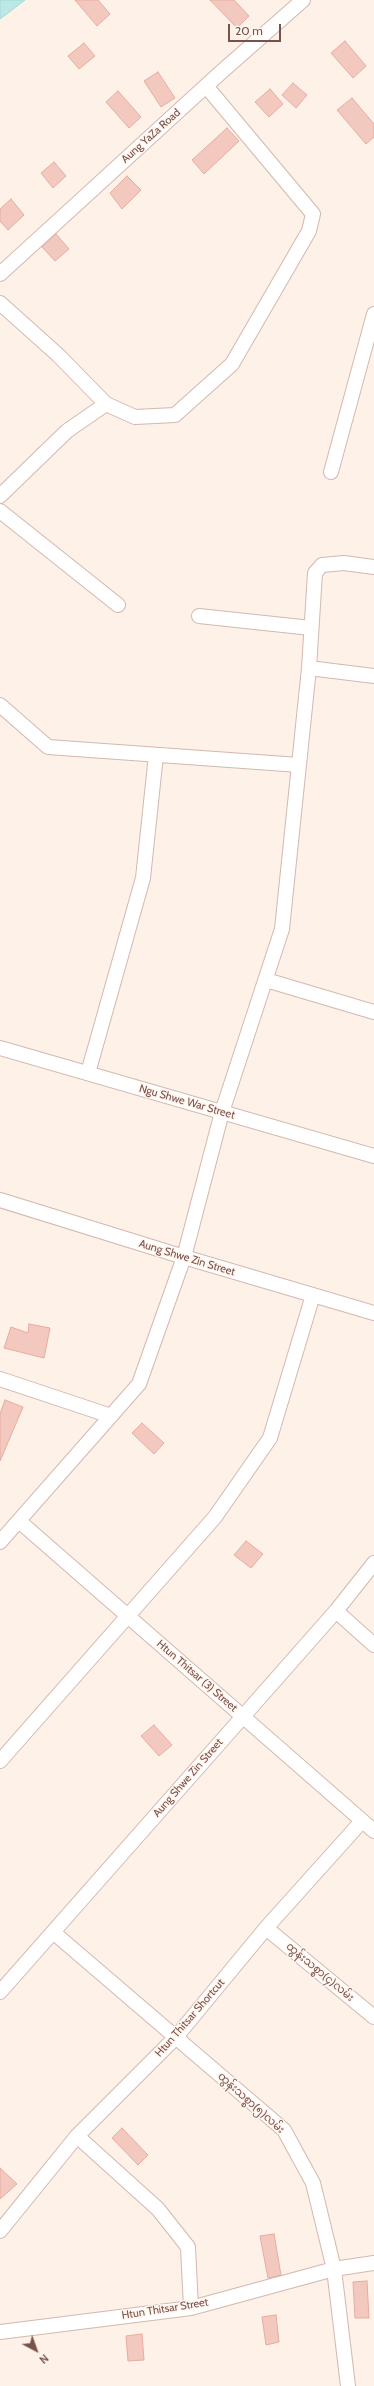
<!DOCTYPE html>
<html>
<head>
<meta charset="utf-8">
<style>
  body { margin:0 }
  #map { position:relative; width:374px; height:2386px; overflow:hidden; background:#fdf1e8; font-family:Cabin,sans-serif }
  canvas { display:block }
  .north { position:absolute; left:16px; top:2330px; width:40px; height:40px; -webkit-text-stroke:3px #fff6ef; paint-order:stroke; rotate:139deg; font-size:11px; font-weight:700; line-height:16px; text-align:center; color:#79514b }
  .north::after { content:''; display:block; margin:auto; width:14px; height:18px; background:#79514b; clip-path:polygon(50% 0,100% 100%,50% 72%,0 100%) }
  .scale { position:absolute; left:228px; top:24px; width:53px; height:18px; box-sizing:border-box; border:2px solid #79514b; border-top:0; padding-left:5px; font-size:12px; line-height:14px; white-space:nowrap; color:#79514b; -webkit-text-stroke:3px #fff6ef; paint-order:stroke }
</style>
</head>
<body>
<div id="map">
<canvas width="374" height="2386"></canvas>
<div class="north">N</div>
<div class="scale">20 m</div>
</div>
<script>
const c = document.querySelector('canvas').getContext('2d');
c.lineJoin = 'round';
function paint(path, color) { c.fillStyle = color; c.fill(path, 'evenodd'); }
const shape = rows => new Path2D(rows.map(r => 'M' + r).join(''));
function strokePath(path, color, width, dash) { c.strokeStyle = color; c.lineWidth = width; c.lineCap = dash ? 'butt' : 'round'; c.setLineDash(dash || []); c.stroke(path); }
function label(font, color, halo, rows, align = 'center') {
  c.font = font + ' Cabin,"Noto Sans Myanmar",sans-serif'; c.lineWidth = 3; c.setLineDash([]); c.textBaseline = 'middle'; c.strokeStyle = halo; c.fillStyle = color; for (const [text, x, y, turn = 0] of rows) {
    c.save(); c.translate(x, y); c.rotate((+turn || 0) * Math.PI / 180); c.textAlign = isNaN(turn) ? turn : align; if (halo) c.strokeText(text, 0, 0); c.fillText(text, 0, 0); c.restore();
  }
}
const water = shape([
  [0,0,25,0,0,19,0,0]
]);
paint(water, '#bbe8e5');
strokePath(water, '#a1dad7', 1);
const building = shape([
  [75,0,98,0,110,14,97,26,75,0],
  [210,0,234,0,249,16,237,28,210,0],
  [345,41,366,66,353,78,331,53,345,41],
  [84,43,95,56,79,69,68,56,84,43],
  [158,72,175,98,161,107,144,81,158,72],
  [293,83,307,95,296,108,282,95,293,83],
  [270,89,283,104,269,117,255,102,270,89],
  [118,91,141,117,129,128,106,102,118,91],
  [352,98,374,124,374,137,366,144,337,110,352,98],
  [227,128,239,141,204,174,192,160,227,128],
  [54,162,66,176,53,188,41,173,54,162],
  [127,176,141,190,122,209,110,193,127,176],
  [11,199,24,215,8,230,0,221,0,209,11,199],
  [56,234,69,249,55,261,42,247,56,234],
  [29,1324,50,1328,44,1358,4,1348,11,1327,28,1333,29,1324],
  [5,1400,23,1407,0,1461,0,1414,5,1400],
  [142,1423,164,1443,154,1454,132,1433,142,1423],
  [246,1541,263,1554,251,1568,234,1555,246,1541],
  [154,1725,172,1745,159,1756,141,1736,154,1725],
  [122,2128,148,2155,138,2165,112,2138,122,2128],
  [0,2168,17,2184,0,2199,0,2168],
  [274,2234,281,2275,268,2278,260,2236,274,2234],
  [367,2281,369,2318,355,2318,353,2282,367,2281],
  [276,2315,279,2342,266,2345,262,2317,276,2315],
  [142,2334,144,2360,128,2361,126,2336,142,2334]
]);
paint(building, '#f3c9bf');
strokePath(building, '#e7ab9f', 1);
const minor = shape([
  [0,274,219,74,303,0],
  [0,303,58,355,106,404,135,417,175,415,232,364,309,231,313,214,206,86],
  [331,472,374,314],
  [0,496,67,431,106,404],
  [0,511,118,605],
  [199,616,311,628],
  [309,668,374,676],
  [0,705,48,747,299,765],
  [266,980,374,1012],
  [0,1048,374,1156],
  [88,1073,143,878,156,755],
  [0,1200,184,1257,374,1313],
  [0,1379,111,1416],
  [19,1521,374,1831],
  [0,1542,139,1384,184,1257,222,1112,282,929,309,668,315,573,322,565,344,563,374,567],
  [336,1611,374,1645],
  [0,1761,215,1517,270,1438,313,1295],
  [266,1928,374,2017],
  [53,1932,284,2130,313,2183,334,2269,348,2386],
  [0,1992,336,1611,374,1563],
  [77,2136,158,2209,188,2247,191,2308],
  [0,2231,77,2136,176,2037,266,1928,362,1821],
  [0,2332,191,2308,334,2269,374,2263]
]);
strokePath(minor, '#d3b8b0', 16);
strokePath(minor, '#fff', 14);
label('11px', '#79514b', '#fff6ef', [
  ["Aung YaZa Road",151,136,-42],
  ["Ngu Shwe War Street",187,1102,16],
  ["Aung Shwe Zin Street",187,1258,17],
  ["Htun Thitsar (3) Street",197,1676,41],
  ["Aung Shwe Zin Street",188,1778,-49],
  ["ထွန်းသစ္စာ(၄)လမ်း",320,1972,40],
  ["Htun Thitsar Shortcut",190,2018,-49],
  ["ထွန်းသစ္စာ(၅)လမ်း",251,2103,42],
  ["Htun Thitsar Street",165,2309,-9]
]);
</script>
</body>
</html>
